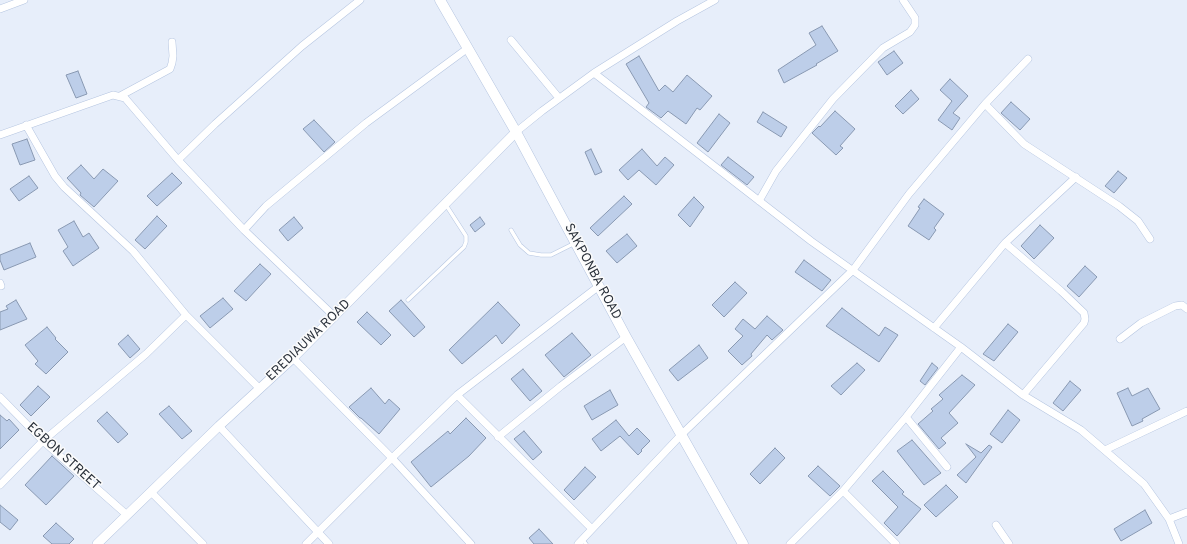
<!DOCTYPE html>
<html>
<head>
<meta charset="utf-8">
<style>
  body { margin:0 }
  canvas { display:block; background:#e7eefa }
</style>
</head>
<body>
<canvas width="1187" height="544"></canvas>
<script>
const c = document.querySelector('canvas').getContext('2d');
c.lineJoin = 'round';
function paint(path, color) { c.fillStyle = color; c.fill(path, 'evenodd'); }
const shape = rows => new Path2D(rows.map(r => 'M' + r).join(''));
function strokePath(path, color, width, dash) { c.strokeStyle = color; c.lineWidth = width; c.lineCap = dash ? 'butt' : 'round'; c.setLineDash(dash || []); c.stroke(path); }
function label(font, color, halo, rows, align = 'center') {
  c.font = font + ' Overpass,sans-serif'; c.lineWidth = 3; c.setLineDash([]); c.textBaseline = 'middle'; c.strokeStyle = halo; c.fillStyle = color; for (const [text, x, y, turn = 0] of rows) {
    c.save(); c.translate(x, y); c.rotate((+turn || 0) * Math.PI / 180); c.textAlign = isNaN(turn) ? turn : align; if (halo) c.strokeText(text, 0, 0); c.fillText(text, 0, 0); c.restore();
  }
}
const building = shape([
  [822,26,838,51,816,64,817,65,784,83,778,70,816,45,809,33,822,26],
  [894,51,903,63,887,75,878,62,894,51],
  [639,56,659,91,665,85,673,92,687,75,712,96,700,110,697,108,686,124,668,111,661,118,646,107,649,103,626,64,639,56],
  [78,71,87,94,76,98,66,75,78,71],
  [950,79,968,96,953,113,960,118,952,130,938,120,952,101,940,90,950,79],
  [911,90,919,99,903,114,895,106,911,90],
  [1011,102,1030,119,1020,130,1001,113,1011,102],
  [835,111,855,129,840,146,843,148,836,155,812,133,819,126,820,127,835,111],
  [763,112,787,127,781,137,757,122,763,112],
  [719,114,730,123,708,152,697,143,719,114],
  [314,120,335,142,324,152,303,129,314,120],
  [27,139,35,160,20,165,12,144,27,139],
  [591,149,602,172,595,175,585,152,591,149],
  [642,149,657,166,665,157,674,165,656,185,639,170,628,180,619,170,642,149],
  [728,157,754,177,747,185,721,165,728,157],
  [81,165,94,179,103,169,118,181,94,207,80,195,81,193,67,178,81,165],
  [1118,171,1127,178,1114,193,1105,186,1118,171],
  [172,173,182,183,157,206,147,196,172,173],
  [29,176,38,188,19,201,10,189,29,176],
  [624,196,632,204,598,236,590,228,624,196],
  [694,197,704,207,690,227,678,215,694,197],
  [924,199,944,214,934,228,936,230,929,240,908,226,920,208,918,207,924,199],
  [157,216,167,226,145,249,135,240,157,216],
  [294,217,303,228,288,241,279,230,294,217],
  [480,217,485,224,475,232,470,225,480,217],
  [74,221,83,237,89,233,99,248,73,266,63,251,68,247,58,230,74,221],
  [1040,225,1054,238,1034,259,1021,246,1040,225],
  [627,234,637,246,617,263,606,251,627,234],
  [30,243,36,257,4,270,0,260,0,255,30,243],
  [804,260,831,280,822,291,795,272,804,260],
  [260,264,271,274,246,301,234,291,260,264],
  [1085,266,1097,277,1079,297,1067,286,1085,266],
  [735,282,747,293,724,317,712,305,735,282],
  [223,298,233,309,210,328,200,316,223,298],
  [16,300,27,319,0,330,0,312,8,309,6,306,16,300],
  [401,300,425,327,414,337,389,311,401,300],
  [498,302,520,325,502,344,496,335,462,364,449,350,498,302],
  [842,308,879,336,885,327,898,335,879,362,826,326,842,308],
  [367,312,391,335,381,345,357,322,367,312],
  [767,316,783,330,772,340,767,335,751,354,752,356,742,365,728,351,743,336,735,329,743,319,755,329,767,316],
  [1008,324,1018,332,994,361,983,354,1008,324],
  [47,327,56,338,55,339,68,352,46,374,35,364,38,361,25,345,47,327],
  [572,333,591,355,564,377,545,355,572,333],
  [128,335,140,349,130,358,118,344,128,335],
  [699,345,708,358,678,381,669,370,699,345],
  [857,363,865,370,841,395,831,386,857,363],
  [932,363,938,368,925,385,920,381,932,363],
  [523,369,542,391,530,401,511,379,523,369],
  [962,375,975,385,949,413,958,423,941,438,946,443,939,449,918,424,933,411,931,409,943,399,939,395,962,375],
  [1070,381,1081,390,1063,411,1053,403,1070,381],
  [38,386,50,397,31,416,20,405,38,386],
  [371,388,385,404,389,399,400,409,379,434,361,418,360,418,349,407,371,388],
  [1128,388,1132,396,1148,388,1160,409,1142,419,1143,421,1132,426,1117,393,1128,388],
  [610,390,618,405,592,420,584,406,610,390],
  [169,406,192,431,182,439,159,414,169,406],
  [1008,410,1020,420,1002,443,990,434,1008,410],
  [107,412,128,434,118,443,97,421,107,412],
  [0,415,7,421,9,419,19,430,0,449,0,415],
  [466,418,486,438,469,456,431,487,411,462,448,431,450,434,466,418],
  [616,420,629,436,637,428,650,441,641,450,642,451,638,455,620,436,601,451,592,439,616,420],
  [524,431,542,452,533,460,514,439,524,431],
  [912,440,941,473,924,485,897,451,912,440],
  [966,444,981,453,989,445,992,447,966,483,957,475,976,457,966,444],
  [775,448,785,458,760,484,750,474,775,448],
  [52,456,74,476,46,505,25,485,52,456],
  [818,466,840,486,830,496,808,476,818,466],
  [585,467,596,477,574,500,564,490,585,467],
  [883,471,904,492,902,494,921,509,897,536,884,523,898,507,872,481,883,471],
  [946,485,958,497,936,517,924,505,946,485],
  [0,505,18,520,10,530,0,522,0,505],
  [1145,510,1152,523,1121,541,1114,529,1145,510],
  [56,523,74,539,69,544,52,544,43,536,56,523],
  [539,529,553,544,534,544,529,538,539,529]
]);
paint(building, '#bdcee9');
strokePath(building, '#8999b2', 1);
const service = shape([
  [511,230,520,245,529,253,541,255,551,255,575,243],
  [408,300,464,247,466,242,466,236,446,205],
  [582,539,586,544]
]);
const minor = shape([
  [0,9,24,0],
  [511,40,559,98],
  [594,73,677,21,715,0],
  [120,96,170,69,172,63,173,56,172,42],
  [985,104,1024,144,1119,206,1138,221,1150,239],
  [26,125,55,176,64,187,133,251,186,315,260,389],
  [516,132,542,111,594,73,811,241,961,347,1023,395,1081,430,1144,484,1169,519,1179,544],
  [0,135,113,95,125,98,178,160,244,230,335,317],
  [178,160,215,124,302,46,360,0],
  [759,201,776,171,833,99,883,48,910,32,915,25,915,18,903,0],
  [244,230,266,206,366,123,468,48],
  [1005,243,1061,291,1084,313,1085,319,1084,323,1023,395],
  [0,283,1,286],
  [934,328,1005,243,1076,177],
  [1120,339,1141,323,1175,306,1182,305,1187,309],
  [293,358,392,458,471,544],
  [457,395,592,529],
  [0,397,43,441,127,515],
  [906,417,947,467],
  [219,426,329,544],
  [498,437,561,386,626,337],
  [1105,450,1187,411],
  [0,485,43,441,146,354,186,315],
  [843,491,896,544],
  [151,492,203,544],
  [1169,519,1187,512],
  [996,525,1009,544],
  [306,544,392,458,457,395,599,286],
  [578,544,682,434,853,270,909,194,985,104,1028,59],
  [790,544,843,491,906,417,961,347]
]);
const tertiary = shape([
  [97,544,219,426,293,358,516,132]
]);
const secondary = shape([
  [440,0,516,132,626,337,743,544]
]);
strokePath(service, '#b5c5e0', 4.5);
strokePath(minor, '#b5c5e0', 8);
strokePath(tertiary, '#b5c5e0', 10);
strokePath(secondary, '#b5c5e0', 11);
strokePath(service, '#fff', 3.5);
strokePath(minor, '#fff', 7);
strokePath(tertiary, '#fff', 9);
strokePath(secondary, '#fff', 10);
label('13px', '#2a313b', '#fbfbfb', [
  ["SAKPONBA ROAD",592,272,62],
  ["EREDIAUWA ROAD",309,341,-44],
  ["EGBON STREET",63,457,42]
]);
</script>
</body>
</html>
